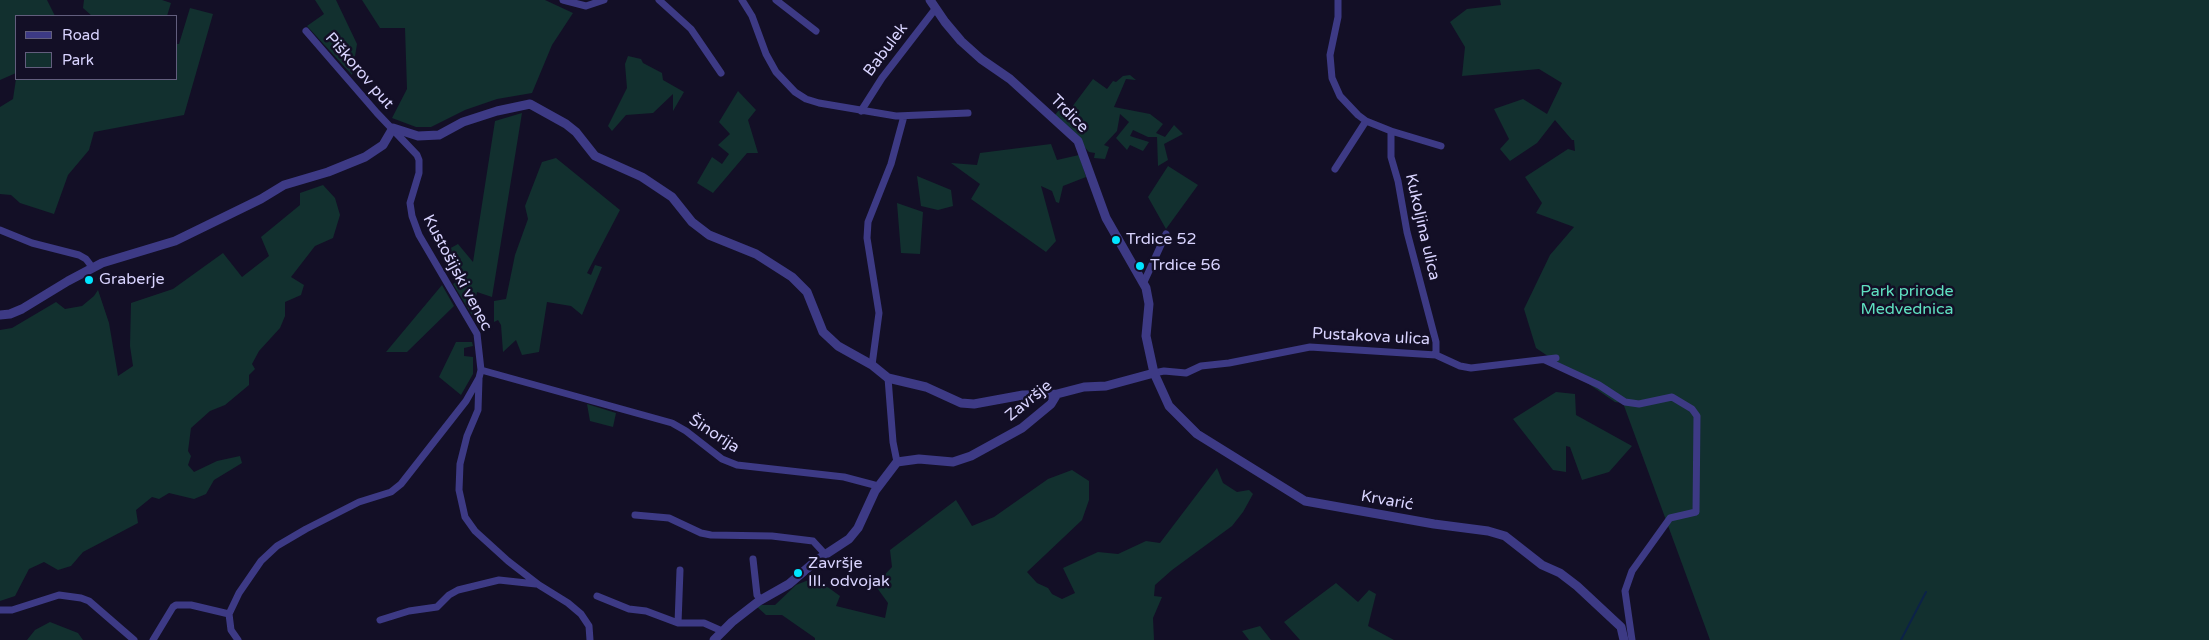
<!DOCTYPE html>
<html>
<head>
<meta charset="utf-8">
<style>
  body { margin:0 }
  #map { position:relative; width:2209px; height:640px; overflow:hidden; background:#130f26; font-family:"Varela Round",sans-serif }
  canvas { display:block }
  .legend { position:absolute; left:15px; top:15px; width:162px; height:65px; box-sizing:border-box; background:#130f26; border:1px solid #625e7d; margin:0; padding:6px 9px; list-style:none; font-size:15px; color:#d9d4ff }
  .legend li { display:flex; align-items:center; gap:10px; height:25px }
  .legend b { width:25px; border:1px solid #625e7d }
</style>
</head>
<body>
<div id="map">
<canvas width="2209" height="640"></canvas>
<ul class="legend">
<li><b style="height:6px;background:#3d3a85"></b>Road</li>
<li><b style="height:14px;background:#12302f"></b>Park</li>
</ul>
</div>
<script>
const c = document.querySelector('canvas').getContext('2d');
c.lineJoin = 'round';
function paint(path, color) { c.fillStyle = color; c.fill(path, 'evenodd'); }
const shape = rows => new Path2D(rows.map(r => 'M' + r).join(''));
function strokePath(path, color, width, dash) { c.strokeStyle = color; c.lineWidth = width; c.lineCap = dash ? 'butt' : 'round'; c.setLineDash(dash || []); c.stroke(path); }
function label(font, color, halo, rows, align = 'center') {
  c.font = font + ' "Varela Round",sans-serif'; c.lineWidth = 5; c.setLineDash([]); c.textBaseline = 'middle'; c.strokeStyle = halo; c.fillStyle = color; for (const [text, x, y, turn = 0] of rows) {
    c.save(); c.translate(x, y); c.rotate((+turn || 0) * Math.PI / 180); c.textAlign = isNaN(turn) ? turn : align; if (halo) c.strokeText(text, 0, 0); c.fillText(text, 0, 0); c.restore();
  }
}
paint(shape([
  [0,0,47,0,55,16,16,16,16,73,0,80],
  [84,0,162,0,171,3,167,16,92,16,83,8],
  [315,0,336,0,357,44,352,75,307,26,324,14],
  [362,0,545,0,573,13,552,45,532,93,497,99,465,110,431,127,416,127,392,118,407,89,405,28,380,28],
  [1500,0,2209,0,2209,640,1710,640,1623,403,1615,402,1536,348,1524,309,1550,255,1574,227,1536,213,1542,203,1525,177,1568,149,1575,151,1574,140,1572,140,1555,120,1537,143,1510,161,1500,149,1509,139,1494,109,1523,99,1547,114,1562,83,1539,69,1462,76,1465,47,1450,22,1467,9,1501,5],
  [190,8,213,14,184,115,94,132,89,150,68,175,54,214,20,203,11,195,0,194,0,107,13,99,16,79,176,79,176,44,179,44],
  [628,56,641,59,643,63,662,73,663,80,684,92,673,111,673,94,653,113,626,115,612,131,608,126,627,88,625,64],
  [1130,75,1136,80,1126,79,1114,107,1150,114,1163,124,1156,133,1165,137,1174,125,1183,134,1164,144,1168,160,1158,166,1157,137,1148,137,1133,130,1130,136,1149,142,1143,151,1130,145,1127,150,1116,138,1129,122,1120,114,1117,131,1104,145,1109,147,1105,159,1094,158,1095,153,1089,152,1055,115,1062,106,1069,111,1093,79,1107,89,1113,81,1116,82,1123,76],
  [738,91,756,110,748,120,758,153,747,153,713,193,697,183,712,157,722,164,729,154,718,145,730,134,719,122],
  [522,113,492,297,477,292,472,315,453,284,460,280,447,250,458,244,473,262,495,121],
  [1051,144,1057,160,1079,155,1086,177,1063,186,1059,203,1056,202,1052,191,1041,186,1056,241,1046,252,971,199,980,184,951,163,977,165,980,153],
  [556,158,620,210,587,273,591,275,595,265,602,267,582,315,571,306,547,302,539,352,522,355,516,340,503,352,501,325,498,320,494,322,494,301,506,299,515,255,528,219,525,206,542,162],
  [1168,166,1198,185,1166,229,1148,197],
  [917,176,951,190,953,206,938,210,921,206],
  [323,185,335,198,340,215,333,238,315,246,291,277,304,285,301,295,285,302,285,316,280,328,259,351,252,364,255,369,249,375,249,385,225,405,210,411,191,428,188,451,191,456,188,465,194,472,217,461,240,456,242,463,214,480,206,494,194,499,169,493,159,499,152,497,136,510,138,523,83,552,71,566,58,570,44,562,29,569,15,596,0,601,0,330,12,328,56,302,65,309,82,306,94,296,98,290,109,323,118,376,133,366,130,346,131,303,173,289,223,253,242,277,269,256,261,237,300,205,300,193],
  [897,203,923,212,920,254,901,253],
  [442,285,454,306,407,352,386,352],
  [456,342,472,342,473,346,464,348,464,356,473,357,473,374,461,395,439,377],
  [1556,392,1575,394,1576,415,1632,446,1609,472,1582,480,1570,447,1566,446,1566,472,1553,470,1513,419],
  [587,404,616,413,613,427,590,421],
  [1217,468,1223,483,1237,492,1249,490,1253,494,1243,512,1232,526,1172,570,1155,585,1154,596,1162,597,1153,618,1154,640,815,640,815,638,782,615,766,615,755,605,775,605,796,585,811,579,829,588,840,596,836,606,885,618,888,603,875,585,892,567,890,550,956,500,972,526,994,517,1048,479,1072,470,1089,481,1089,500,1082,520,1027,572,1037,583,1048,588,1052,594,1062,599,1075,593,1063,568,1098,552,1118,554,1146,541,1160,543],
  [1336,583,1358,602,1369,590,1376,594,1368,626,1394,640,1300,640,1284,622],
  [50,622,78,633,83,640,27,640,35,630],
  [1260,626,1271,640,1249,640,1242,631]
]), '#12302f');
strokePath(shape([
  [1901,640,1926,592]
]), '#0c2248', 2);
strokePath(shape([
  [563,0,586,6,604,0],
  [659,0,691,29,721,73],
  [742,0,752,16,766,54,776,72,795,92,806,99,819,103,896,116,968,113],
  [776,0,816,31],
  [1338,0,1338,17,1330,55,1332,78,1340,96,1358,115,1366,121,1391,131,1391,157,1398,181,1407,232,1436,342,1436,355],
  [861,111,882,78,936,8],
  [1391,131,1441,146],
  [1335,169,1366,121],
  [0,230,32,243,79,255,86,259,92,267],
  [1144,282,1166,234],
  [1545,360,1599,385,1625,402,1639,404,1672,397,1692,409,1697,416,1696,512,1670,518,1632,571,1625,591,1632,640],
  [872,365,879,313,867,238,868,222,891,164,904,116],
  [481,370,672,423,686,431,722,459,737,465,844,477,878,486],
  [1154,373,1164,371,1186,373,1201,366,1229,363,1310,347,1436,355,1460,366,1471,368,1556,358],
  [888,378,893,442,897,462],
  [479,379,478,410,467,436,460,464,459,490,465,517,475,531,508,561,539,585,568,603,581,614,589,626,590,640],
  [635,515,669,518,701,533,711,535,772,536,813,541,825,554],
  [753,559,757,595,761,600],
  [597,596,629,609,646,611,678,623,704,623,722,631],
  [0,610,12,610,59,595,81,598,89,601,134,640],
  [229,614,239,593,261,561,277,546,306,529,359,502,391,492,401,484,466,401,479,378,481,370,477,334,419,235,412,216,410,203,419,173,419,160,417,155,377,113,306,31],
  [229,614,231,630,238,640],
  [380,620,409,611,437,607,449,595,458,590,499,580,536,584],
  [678,623,680,570],
  [153,640,173,607,176,605,191,605,229,614]
]), '#3d3a85', 7);
strokePath(shape([
  [930,0,945,22,961,41,981,59,1010,79,1078,141,1106,218,1146,288,1149,304,1146,336,1154,373,1169,406,1197,434,1305,501,1434,524,1488,531,1505,536,1542,565,1560,573,1577,586,1621,627,1624,640],
  [0,315,10,314,22,309,68,281,102,263,175,241,261,199,284,185,328,172,365,157,383,145,393,128,418,136,439,135,463,122,497,111,530,104,566,124,576,132,595,156,642,177,672,197,692,222,709,235,756,254,792,277,807,292,823,332,838,346,872,365,888,378,926,387,961,403,974,404,1023,395,1057,394,1084,387,1106,386,1154,373],
  [714,640,732,622,759,601,789,584,817,560,849,539,858,528,875,491,897,462,919,459,953,462,971,456,1022,428,1051,404,1057,394]
]), '#3d3a85', 9);
for (const [x, y, r, color] of [
  [1116,240,5,"#00e5ff"],
  [1140,266,5,"#00e5ff"],
  [89,280,5,"#00e5ff"],
  [798,573,5,"#00e5ff"]
]) { const dot = new Path2D(); dot.arc(x, y, r, 0, 2 * Math.PI); c.fillStyle = color; c.fill(dot); strokePath(dot, '#130f26', 2); }
label('16px', '#d9d4ff', '#130f26', [
  ["Babulek",886,50,-53],
  ["Piškorov put",359,71,49],
  ["Trdice",1069,114,45],
  ["Kukoljina ulica",1422,227,77],
  ["Kustošijski venec",457,273,62],
  ["Pustakova ulica",1371,337,3],
  ["Završje",1029,401,-39],
  ["Šinorija",714,434,33],
  ["Krvarić",1387,501,10]
]);
label('16px', '#d9d4ff', '#130f26', [
  ["Trdice 52",1126,240],
  ["Trdice 56",1150,266],
  ["Graberje",99,280],
  ["Završje",808,564],
  ["III. odvojak",808,582]
], 'left');
label('16px', '#5fe0c0', '#130f26', [
  ["Park prirode",1907,292],
  ["Medvednica",1907,310]
]);
</script>
</body>
</html>
